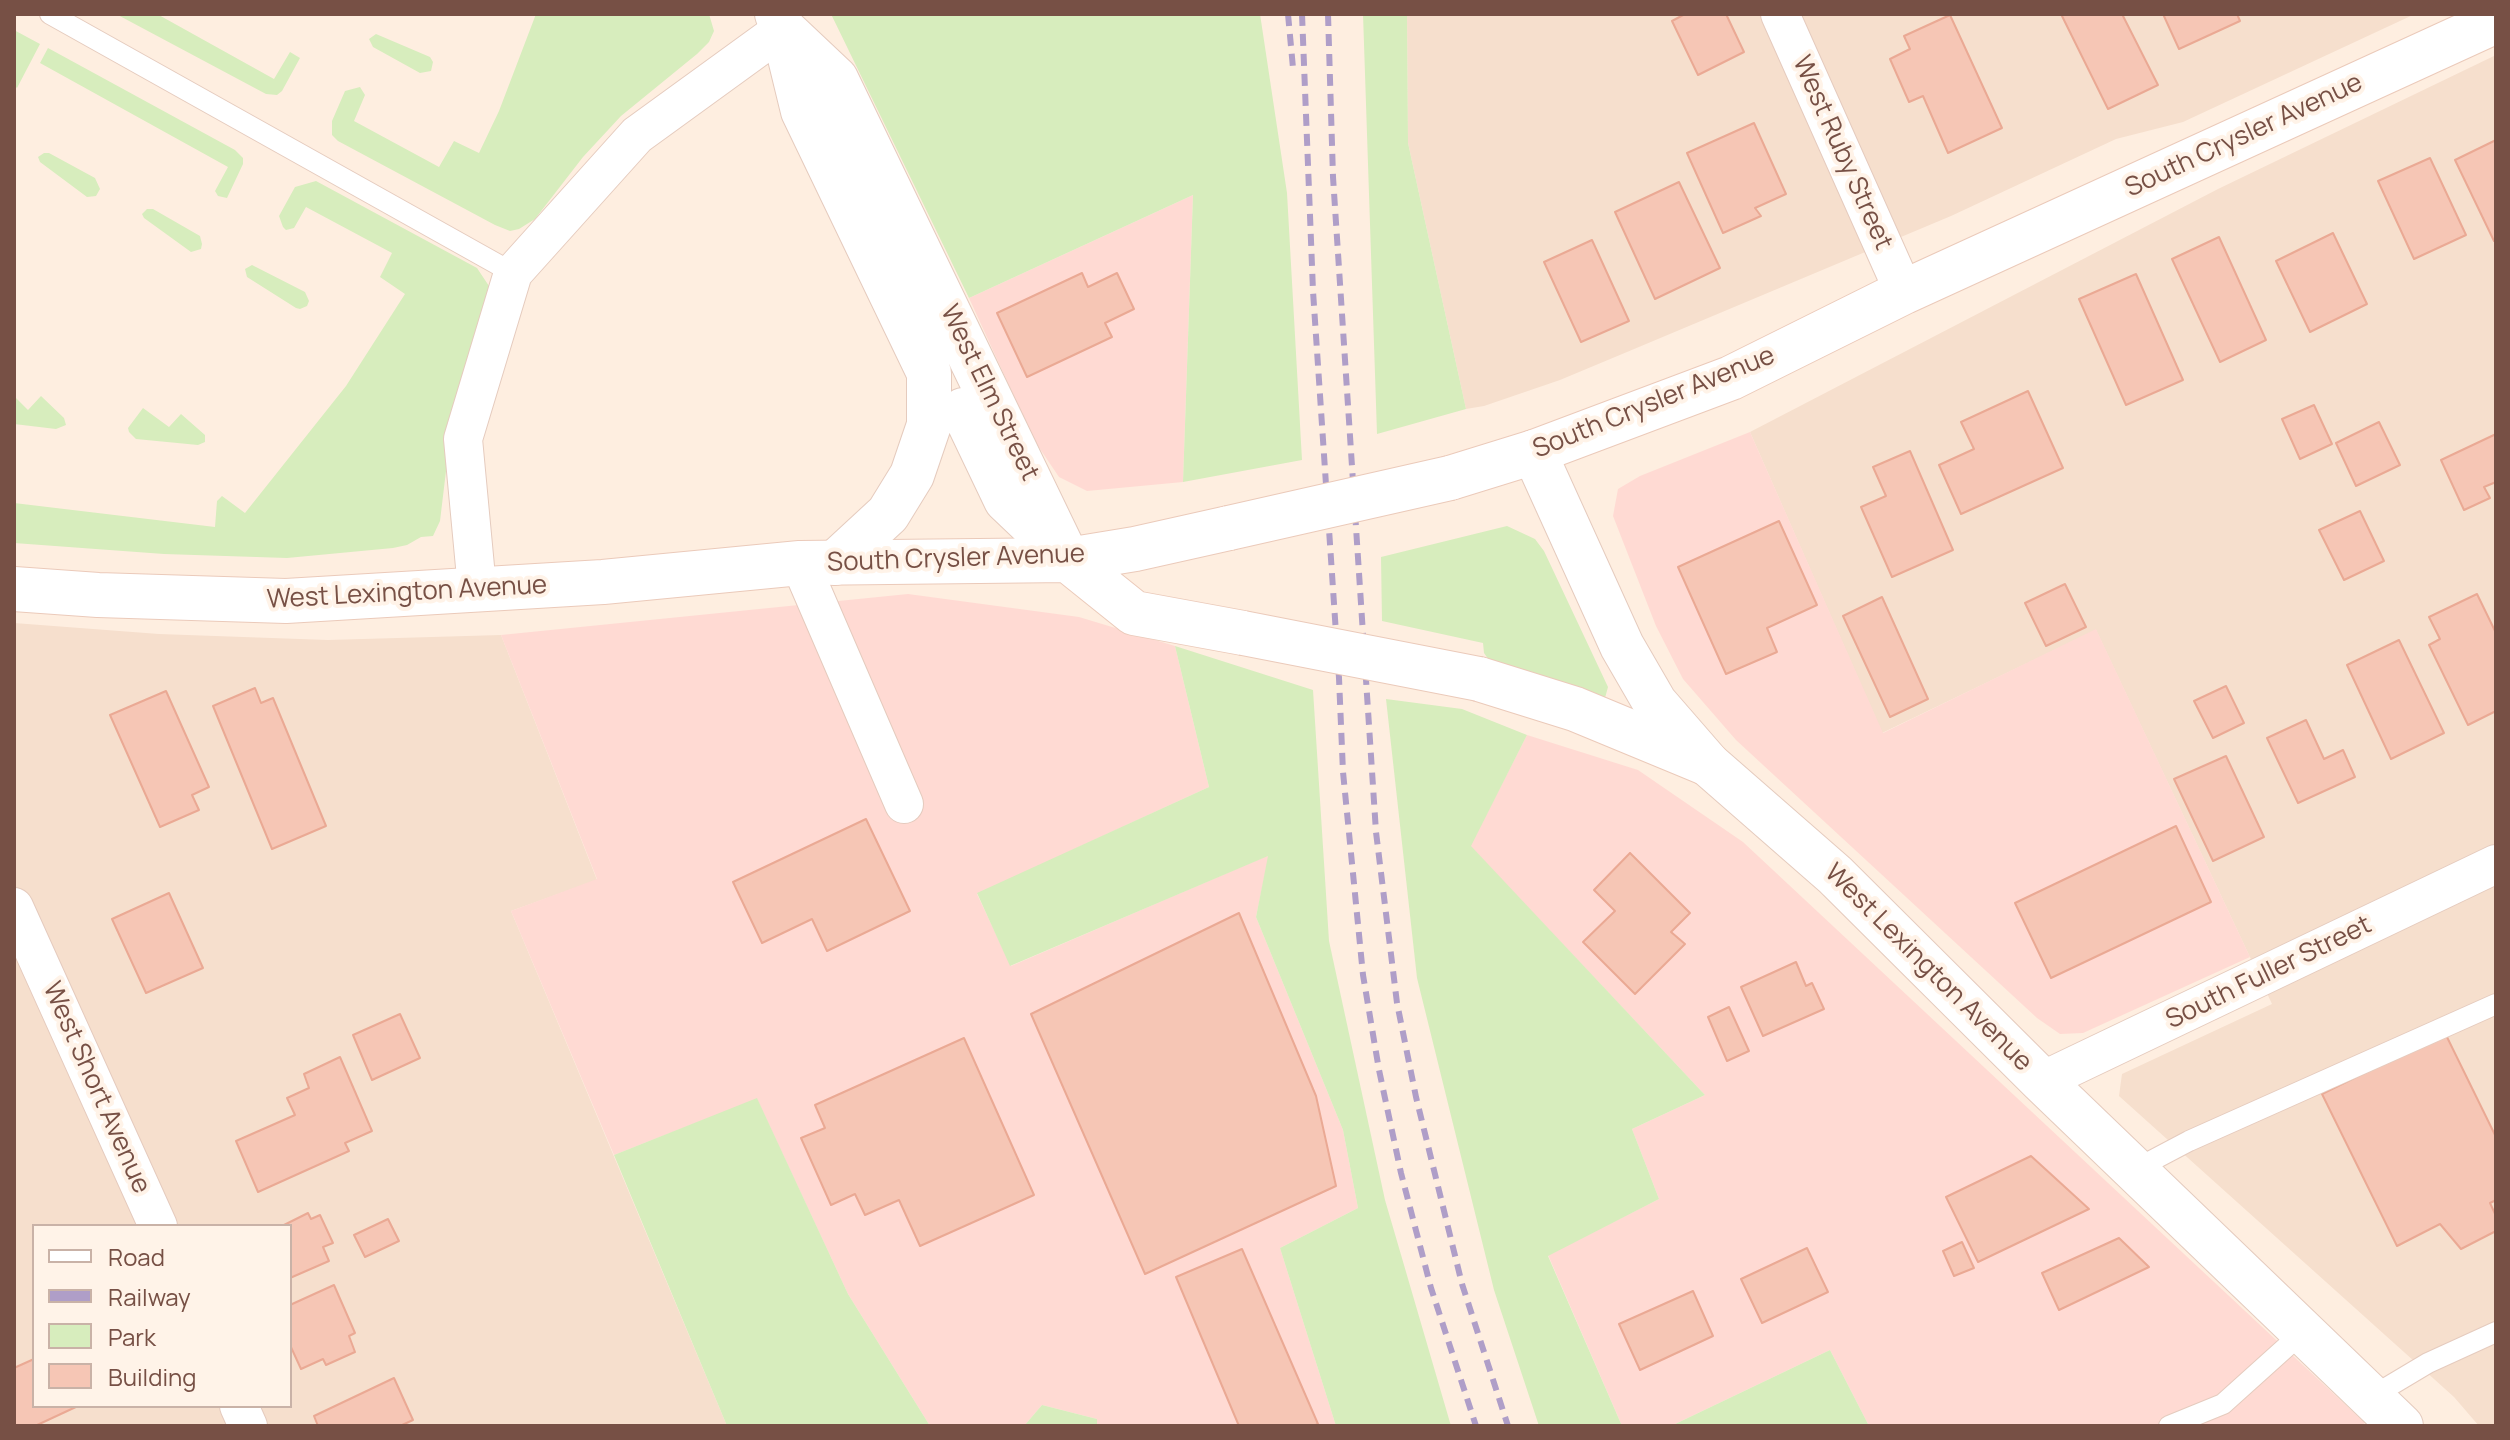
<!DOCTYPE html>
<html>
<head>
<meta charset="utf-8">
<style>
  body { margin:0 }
  #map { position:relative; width:2510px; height:1440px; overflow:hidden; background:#feeee0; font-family:Manrope,sans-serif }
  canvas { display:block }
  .frame { position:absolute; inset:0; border:16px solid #775045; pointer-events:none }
  .legend { position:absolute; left:32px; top:1224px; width:260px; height:184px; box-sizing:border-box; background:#fff3e8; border:2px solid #c9b2a7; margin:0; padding:10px 14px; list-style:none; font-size:24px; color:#775045 }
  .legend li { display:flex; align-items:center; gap:16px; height:40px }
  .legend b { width:40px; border:2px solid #c9b2a7 }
</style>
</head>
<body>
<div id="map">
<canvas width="2510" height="1440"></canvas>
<div class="frame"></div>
<ul class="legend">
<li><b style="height:10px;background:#fff"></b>Road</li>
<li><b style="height:10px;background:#af9ec8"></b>Railway</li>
<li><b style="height:22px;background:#d7edbd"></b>Park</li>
<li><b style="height:22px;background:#f6c6b5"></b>Building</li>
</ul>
</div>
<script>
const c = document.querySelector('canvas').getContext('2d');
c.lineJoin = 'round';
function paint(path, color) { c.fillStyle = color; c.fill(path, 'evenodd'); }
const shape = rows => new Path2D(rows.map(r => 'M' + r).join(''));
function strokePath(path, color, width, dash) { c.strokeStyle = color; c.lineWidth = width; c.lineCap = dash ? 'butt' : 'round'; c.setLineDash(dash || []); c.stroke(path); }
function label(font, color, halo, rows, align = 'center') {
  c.font = font + ' Manrope,sans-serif'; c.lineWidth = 8; c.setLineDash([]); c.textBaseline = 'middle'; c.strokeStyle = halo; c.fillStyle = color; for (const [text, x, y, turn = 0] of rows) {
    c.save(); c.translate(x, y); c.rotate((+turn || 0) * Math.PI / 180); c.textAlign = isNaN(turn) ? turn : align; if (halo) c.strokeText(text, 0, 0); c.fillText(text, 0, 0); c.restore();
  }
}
paint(shape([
  [1407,14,2415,14,2183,122,2116,139,1951,216,1627,352,1560,380,1484,406,1466,409,1408,143],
  [2496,55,2496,1426,2479,1426,2454,1397,2119,1096,2122,1074,2272,1004,2096,630,1882,733,1750,432,2218,189],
  [14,623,159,634,328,640,501,635,597,880,511,911,727,1426,14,1426],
  [34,1226,290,1226,290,1406,34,1406]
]), '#f6dfcd');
paint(shape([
  [1193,195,1183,482,1087,491,1059,477,1034,440,969,298],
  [1750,432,1883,733,2096,629,2250,957,2083,1033,2060,1034,2037,1018,1736,740,1683,679,1656,626,1613,516,1618,489,1640,476],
  [908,594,1079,617,1175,646,1209,787,977,894,1011,966,1269,855,1256,917,1343,1130,1358,1208,1280,1248,1336,1426,1097,1426,1097,1419,1042,1405,1024,1426,930,1426,848,1294,757,1099,614,1155,511,911,597,879,501,635],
  [1527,735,1638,770,1743,842,2365,1423,2360,1426,1869,1426,1830,1350,1671,1426,1622,1426,1548,1255,1659,1199,1632,1129,1705,1095,1470,846]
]), '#ffdad3');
paint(shape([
  [116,14,157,14,274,79,290,52,300,58,282,91,277,95,266,94],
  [536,14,709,14,714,31,709,42,697,54,621,116,583,157,535,219,519,229,510,231,495,225,338,141,332,135,332,121,345,91,360,87,365,95,354,121,439,167,454,141,479,153,499,111],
  [831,14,1260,14,1287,193,1302,460,1183,482,1193,195,969,298],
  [1363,14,1407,14,1408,143,1466,409,1377,434],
  [14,30,40,44,17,88,14,85],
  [376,34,430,57,433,62,431,71,420,73,373,47,369,39],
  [48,48,235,150,243,158,243,164,227,198,218,196,215,191,228,167,40,63],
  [44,153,49,153,95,178,100,189,96,196,87,197,40,162,38,157],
  [316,181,477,268,491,289,449,446,440,521,433,536,421,537,407,545,393,548,287,558,164,554,14,543,14,503,215,527,217,501,222,496,245,513,346,386,405,294,380,277,392,253,306,207,294,228,286,230,283,227,279,216,295,187],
  [147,209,153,209,200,236,202,244,201,249,191,252,144,218,142,214],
  [252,265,305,292,309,301,307,306,300,309,296,308,247,277,245,269],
  [14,396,28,410,41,396,64,418,66,425,56,429,14,424],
  [143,408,169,427,181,414,205,435,205,442,198,445,136,439,129,432,128,428],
  [1507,526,1535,539,1544,551,1608,687,1605,698,1493,666,1484,653,1483,643,1382,621,1381,557],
  [1175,646,1313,690,1329,941,1385,1200,1451,1426,1336,1426,1280,1248,1358,1208,1343,1130,1256,917,1268,856,1010,966,977,893,1209,787],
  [1386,699,1462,709,1527,735,1471,846,1705,1095,1632,1129,1659,1199,1548,1256,1622,1426,1539,1426,1494,1290,1417,978],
  [757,1098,848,1294,930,1426,727,1426,614,1155],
  [1830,1350,1869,1426,1671,1426],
  [1042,1405,1097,1419,1097,1426,1024,1426]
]), '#d7edbd');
const building = shape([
  [1685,14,1726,14,1744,52,1698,75,1672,21,1685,14],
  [2061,14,2122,14,2158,85,2108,109,2061,14],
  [2163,14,2237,14,2240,21,2179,49,2163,14],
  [1950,15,2002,128,1948,153,1923,96,1909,102,1890,59,1910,49,1904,36,1950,15],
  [1754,123,1786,194,1755,208,1761,216,1723,233,1687,153,1754,123],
  [2496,140,2496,240,2494,241,2455,160,2496,140],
  [2430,158,2466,235,2414,259,2378,181,2430,158],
  [1679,182,1720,268,1655,299,1615,212,1679,182],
  [2333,233,2367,304,2310,332,2276,261,2333,233],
  [2219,237,2266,340,2220,362,2172,259,2219,237],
  [1592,240,1629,321,1581,342,1544,262,1592,240],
  [1082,273,1088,287,1117,273,1134,309,1105,323,1112,337,1027,377,997,313,1082,273],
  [2136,274,2183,380,2126,405,2079,299,2136,274],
  [2028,391,2063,468,1961,514,1939,465,1974,449,1961,422,2028,391],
  [2314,405,2332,444,2300,459,2282,419,2314,405],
  [2379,422,2400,465,2356,486,2336,443,2379,422],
  [2496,434,2496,482,2484,487,2490,498,2464,510,2441,460,2496,434],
  [1910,451,1953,550,1892,577,1861,507,1886,496,1873,467,1910,451],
  [2360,511,2384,561,2344,580,2319,530,2360,511],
  [1779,521,1817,605,1767,628,1777,652,1726,674,1678,567,1779,521],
  [2065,584,2086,627,2046,646,2025,603,2065,584],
  [2477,594,2496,633,2496,711,2468,725,2429,645,2440,639,2429,617,2477,594],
  [1882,597,1928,699,1890,717,1843,616,1882,597],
  [2399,640,2444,733,2391,759,2347,665,2399,640],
  [2226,686,2244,723,2213,738,2194,701,2226,686],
  [255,688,261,703,273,698,326,826,272,849,213,706,255,688],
  [166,691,209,787,192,795,199,810,160,827,110,715,166,691],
  [2306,720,2324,759,2343,750,2355,777,2298,803,2267,738,2306,720],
  [2226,756,2264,837,2213,861,2174,779,2226,756],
  [866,819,910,911,827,951,812,919,762,943,733,882,866,819],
  [2176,826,2211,902,2051,978,2015,903,2176,826],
  [1630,853,1690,913,1671,932,1685,944,1635,994,1583,942,1615,911,1594,890,1630,853],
  [169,893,203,968,146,993,112,919,169,893],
  [1239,913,1316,1096,1336,1186,1145,1274,1031,1014,1239,913],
  [1796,962,1806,986,1812,983,1824,1009,1763,1036,1741,987,1796,962],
  [1729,1007,1749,1051,1727,1061,1708,1017,1729,1007],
  [400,1014,420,1058,372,1080,353,1035,400,1014],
  [2445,1033,2496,1137,2496,1200,2490,1203,2496,1216,2496,1231,2461,1249,2440,1224,2397,1246,2322,1094,2445,1033],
  [964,1038,1034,1195,920,1246,899,1200,865,1215,855,1194,831,1205,801,1138,825,1128,815,1105,964,1038],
  [340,1057,372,1131,345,1143,349,1151,258,1192,236,1141,295,1115,287,1098,309,1088,304,1074,340,1057],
  [2031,1156,2089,1209,1978,1262,1946,1197,2031,1156],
  [308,1213,311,1219,320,1215,333,1243,323,1247,329,1261,290,1278,290,1226,282,1226,308,1213],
  [388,1219,399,1241,365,1257,354,1235,388,1219],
  [2119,1238,2149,1267,2059,1310,2042,1273,2119,1238],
  [1962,1242,1974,1268,1954,1276,1943,1251,1962,1242],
  [1807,1248,1828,1292,1762,1323,1741,1279,1807,1248],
  [1242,1249,1318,1424,1313,1426,1239,1426,1176,1277,1242,1249],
  [334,1285,355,1333,349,1336,355,1352,326,1365,323,1359,301,1369,290,1345,290,1305,334,1285],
  [1693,1291,1713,1336,1640,1370,1619,1324,1693,1291],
  [34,1359,34,1406,78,1406,35,1426,14,1426,14,1368,34,1359],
  [394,1378,413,1420,400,1426,318,1426,314,1416,394,1378]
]);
paint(building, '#f6c6b5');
strokePath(building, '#eaa994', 2);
const service = shape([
  [50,14,513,273],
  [2134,1170,2189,1141,2496,1004],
  [2371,1397,2428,1363,2496,1332],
  [2169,1426,2223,1404,2303,1332]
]);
const minor = shape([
  [1780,14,1904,292],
  [800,563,904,804],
  [477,588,463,439,513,273,637,135,783,29],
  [14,907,158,1226],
  [2042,1081,2496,864],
  [239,1406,248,1426]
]);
const tertiary = shape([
  [777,14,783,29,803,111,929,373,929,425,912,475,888,514,835,563],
  [783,29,836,79,1068,560],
  [963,410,1006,500,1049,541],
  [1534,452,1622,646,1655,703,1708,764,1835,875,2042,1081,2401,1426]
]);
const secondary = shape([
  [1450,478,1534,452,1731,378,1904,292,2496,21],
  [1068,560,1134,613,1243,633],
  [14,589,98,595,286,601,603,582,800,563,1068,560,1135,549,1229,528],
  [1479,679,1575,709,1708,764]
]);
strokePath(service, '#e5cbbe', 22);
strokePath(minor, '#e5cbbe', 40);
strokePath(tertiary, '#e5cbbe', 46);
strokePath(secondary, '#ebcaba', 46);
strokePath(service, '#fff', 20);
strokePath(minor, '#fff', 38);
strokePath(tertiary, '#fff', 44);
strokePath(secondary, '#fff', 44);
strokePath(shape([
  [1288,14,1293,68],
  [1302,14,1313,291,1339,678,1343,772,1363,975,1379,1070,1401,1173,1431,1288,1476,1426],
  [1328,14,1333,177,1376,832,1397,1003,1416,1097,1462,1284,1508,1426]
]), '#af9ec8', 6, [12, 8]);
const secondaryBridge = shape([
  [1229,528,1450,478],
  [1243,633,1479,679]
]);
strokePath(secondaryBridge, '#ebcaba', 46, []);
strokePath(secondaryBridge, '#fff', 44);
label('26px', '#775045', '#fff3e8', [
  ["South Crysler Avenue",2244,136,-25],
  ["West Ruby Street",1842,153,66],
  ["West Elm Street",989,393,64],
  ["South Crysler Avenue",1654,403,-22],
  ["South Crysler Avenue",956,559,-2],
  ["West Lexington Avenue",407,593,-3],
  ["West Lexington Avenue",1928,968,45],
  ["South Fuller Street",2269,973,-26],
  ["West Short Avenue",96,1088,66]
]);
</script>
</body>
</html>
